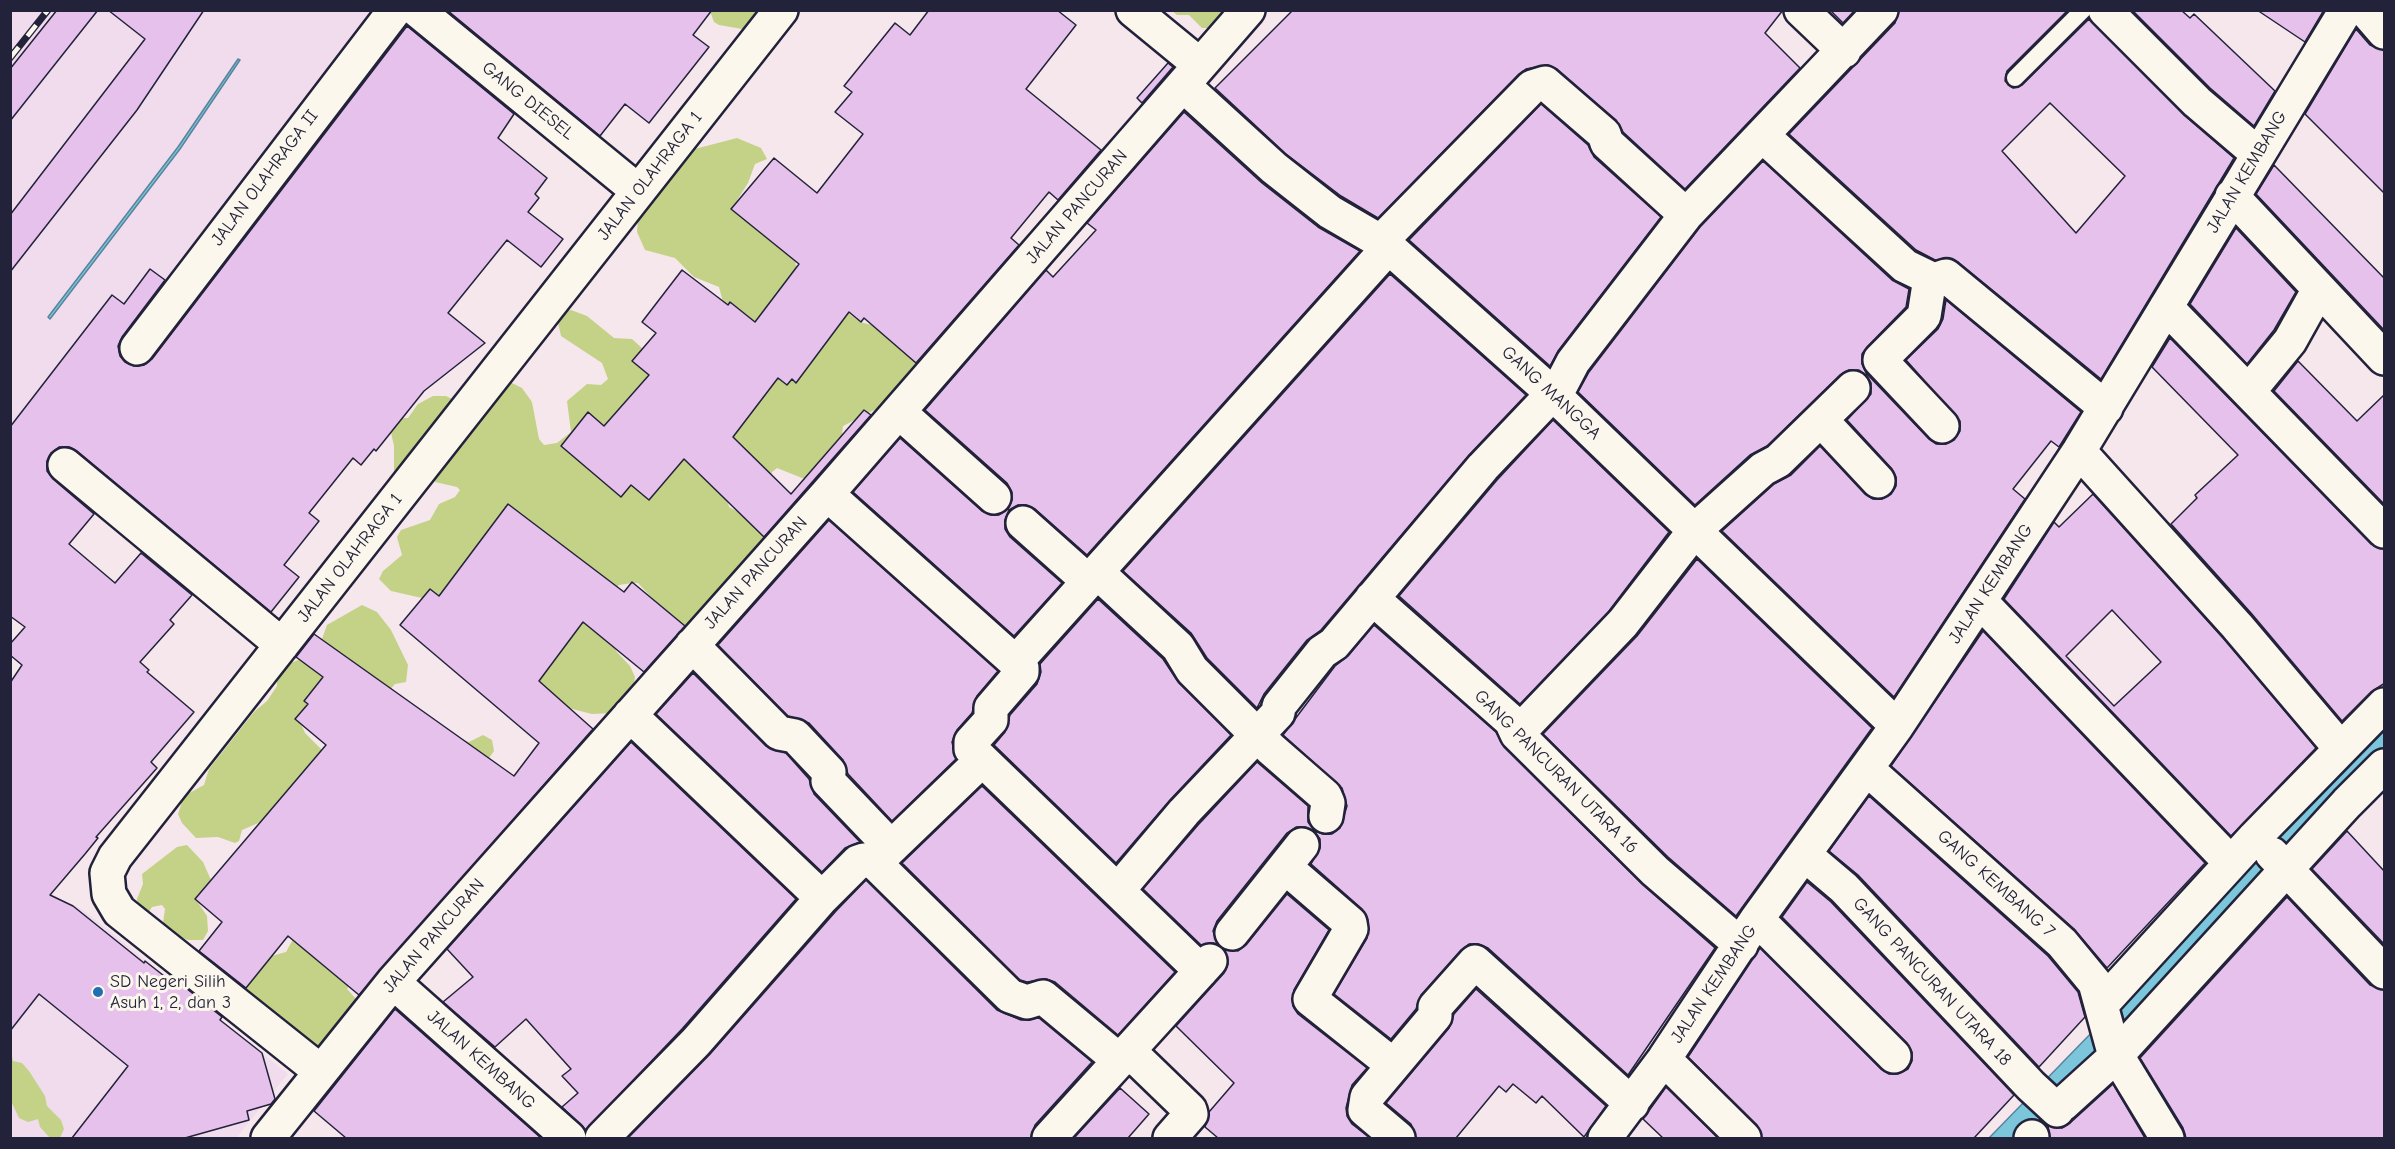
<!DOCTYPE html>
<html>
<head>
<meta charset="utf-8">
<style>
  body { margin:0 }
  #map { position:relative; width:2395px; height:1149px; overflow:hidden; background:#f5e7ec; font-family:"Comic Neue",sans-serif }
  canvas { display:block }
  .frame { position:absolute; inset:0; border:12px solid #22223b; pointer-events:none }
</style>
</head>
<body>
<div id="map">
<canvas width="2395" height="1149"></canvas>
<div class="frame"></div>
</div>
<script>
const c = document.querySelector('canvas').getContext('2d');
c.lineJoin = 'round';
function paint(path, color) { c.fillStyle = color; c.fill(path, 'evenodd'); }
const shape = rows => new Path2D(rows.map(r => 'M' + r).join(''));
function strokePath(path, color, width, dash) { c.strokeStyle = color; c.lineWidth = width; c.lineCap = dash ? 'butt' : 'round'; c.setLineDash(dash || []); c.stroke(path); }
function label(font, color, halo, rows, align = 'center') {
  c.font = font + ' "Comic Neue",sans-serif'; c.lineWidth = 6; c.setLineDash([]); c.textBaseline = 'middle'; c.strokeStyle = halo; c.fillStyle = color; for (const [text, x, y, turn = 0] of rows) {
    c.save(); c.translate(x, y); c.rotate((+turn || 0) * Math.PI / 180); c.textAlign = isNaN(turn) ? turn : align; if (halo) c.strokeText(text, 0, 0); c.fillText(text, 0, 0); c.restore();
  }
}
paint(shape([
  [11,11,382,11,147,311,11,511],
  [10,869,30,883,83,910,288,1074,236,1138,11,1138]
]), '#f0dcec');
paint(shape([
  [710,11,770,11,748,30,719,25,714,22],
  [1172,11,1238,11,1211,28,1202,28,1189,15,1177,15],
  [737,138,761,148,767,159,755,164,748,183,734,205,746,220,794,253,796,266,807,282,860,322,879,327,918,360,916,367,888,403,843,426,842,433,859,441,827,488,777,468,772,472,767,491,726,495,729,507,758,523,773,544,731,626,736,645,738,665,735,671,670,649,652,598,638,583,632,583,619,585,600,602,611,626,616,651,630,666,635,677,632,697,613,713,592,714,553,704,422,598,391,591,379,579,383,571,402,555,397,537,401,530,430,520,439,504,455,497,460,490,457,487,435,482,433,461,426,437,419,443,418,456,398,474,394,473,394,446,390,428,399,418,408,418,418,404,433,396,446,396,462,404,493,385,510,382,522,388,532,402,539,439,544,445,557,443,571,432,567,401,587,384,601,385,608,379,602,363,561,336,557,318,563,312,571,310,587,316,614,338,632,339,652,357,765,370,788,381,795,380,783,325,728,320,719,287,694,277,675,258,645,250,637,232,638,218,691,150],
  [362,605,377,612,391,630,408,665,406,682,395,684,387,693,298,717,305,733,325,753,263,821,242,830,239,841,235,843,218,837,196,838,182,823,178,814,184,796,204,785,209,769,254,712,267,701,277,686,277,668,317,653,327,625],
  [483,735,492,740,494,751,479,772,459,738,469,742],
  [187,845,203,862,211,880,202,893,197,895,199,904,207,916,208,931,203,940,188,940,168,932,163,923,165,909,162,905,152,907,147,915,138,913,137,899,143,884,142,874,177,847],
  [462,876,461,881,447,887,352,980,347,989,357,1000,358,1013,317,1048,236,993,239,983,268,957,286,952,303,921],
  [10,1046,13,1061,22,1063,29,1071,45,1096,47,1106,61,1120,64,1129,60,1138,50,1138,40,1127,38,1119,28,1122,19,1118,11,1101]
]), '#c3d286');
const water = shape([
  [238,59,240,60,180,149,50,319,48,317,178,147,238,59],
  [2384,719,2384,755,2051,1109,2021,1138,1989,1138,2100,1024,2384,719]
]);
paint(water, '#7cc6dc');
strokePath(water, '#58849c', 1.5);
const building = shape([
  [57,10,98,10,10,121,10,69,57,10],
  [108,10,204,10,137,110,10,272,10,215,145,39,108,10],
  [447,10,712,10,693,35,709,47,649,123,625,104,600,136,447,10],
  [929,10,1057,10,1076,25,1026,89,1101,150,1058,200,1049,192,1011,238,1019,245,916,363,864,318,861,322,849,312,796,383,792,379,787,385,778,378,733,437,791,494,864,410,871,415,764,537,684,459,649,500,631,485,621,497,561,446,588,412,604,426,649,375,632,361,656,333,642,322,682,270,728,305,730,302,755,322,799,264,731,209,774,158,817,193,863,134,835,112,852,92,844,86,895,23,910,35,929,10],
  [1293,10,1783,10,1765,33,1800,68,1685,189,1623,132,1616,120,1557,69,1548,65,1526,69,1519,74,1378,218,1341,196,1286,154,1215,88,1293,10],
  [1830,10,1855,10,1843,23,1830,10],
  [1899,10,2068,10,2007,71,2005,81,2013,88,2022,85,2089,19,2184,115,2234,158,2101,379,1958,262,1949,258,1935,260,1916,250,1789,134,1895,23,1899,10],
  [2050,103,2125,176,2076,233,2002,151,2050,103],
  [2132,10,2181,10,2190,18,2194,14,2275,91,2254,126,2210,88,2132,10],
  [2257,10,2324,10,2305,42,2257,10],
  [407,26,514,114,498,138,547,178,535,194,539,198,528,212,563,239,541,267,507,240,448,313,485,343,424,391,376,451,374,449,361,465,353,458,309,513,319,521,284,565,299,577,271,612,77,451,69,447,59,447,51,453,47,461,47,471,53,479,94,514,69,544,115,583,141,553,192,595,170,620,174,624,140,662,149,670,147,672,194,712,151,762,157,768,96,837,98,838,85,854,50,895,73,906,144,963,145,961,173,983,176,980,222,1017,220,1020,262,1053,275,1099,271,1104,247,1111,249,1120,185,1138,72,1138,128,1066,39,994,10,1031,10,683,22,665,10,655,10,644,25,627,10,616,10,427,112,295,124,304,150,269,165,280,122,337,118,346,120,356,125,362,134,366,144,365,152,359,407,26],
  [2356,29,2370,45,2385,50,2385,194,2305,114,2356,29],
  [1168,63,1173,67,1142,103,1137,98,1168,63],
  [1541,104,1588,145,1594,157,1661,217,1558,351,1550,366,1409,240,1541,104],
  [1184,112,1262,183,1318,227,1360,251,1087,555,1035,509,1026,505,1018,505,1009,510,1005,520,1005,529,1010,537,1062,583,1014,636,853,492,900,438,982,511,991,515,999,515,1008,509,1012,500,1012,492,1007,483,925,410,1046,270,1053,277,1096,230,1087,223,1184,112],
  [1763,161,1892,280,1909,289,1906,307,1867,347,1862,354,1862,364,1866,373,1929,439,1936,444,1946,444,1954,440,1960,431,1960,421,1906,360,1938,329,1943,319,1946,300,2081,412,2059,447,2051,441,2013,489,2025,499,1894,697,1722,531,1774,484,1791,475,1820,446,1865,494,1873,499,1882,499,1891,494,1896,486,1896,477,1892,469,1847,420,1871,394,1871,383,1866,375,1859,370,1849,370,1840,375,1767,446,1750,455,1695,505,1578,392,1589,372,1700,227,1763,161],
  [2274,165,2385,279,2385,331,2256,194,2274,165],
  [2236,228,2296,292,2274,330,2247,364,2190,304,2236,228],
  [1390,274,1526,395,1469,455,1321,630,1307,640,1264,694,1257,708,1207,658,1191,633,1123,571,1390,274],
  [2170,338,2371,544,2385,549,2385,683,2371,692,2342,721,2251,613,2171,524,2197,498,2195,495,2238,455,2152,367,2170,338],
  [2298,361,2357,421,2385,394,2385,505,2274,391,2298,361],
  [1553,420,1669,532,1609,611,1520,704,1399,596,1497,480,1553,420],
  [2093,494,2223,638,2316,748,2231,836,2004,599,2054,522,2059,527,2093,494],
  [2112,610,2161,662,2114,706,2066,656,2112,610],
  [508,504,624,592,632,582,685,626,644,672,583,622,539,681,593,729,359,995,288,936,246,988,199,951,222,922,195,899,326,745,295,719,308,704,304,701,323,677,296,657,314,634,514,776,539,743,400,625,430,589,439,596,508,504],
  [829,520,998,671,977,696,972,713,957,730,952,742,956,759,892,821,848,774,843,760,809,723,788,716,718,645,829,520],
  [1697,559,1872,728,1736,916,1668,857,1543,734,1637,636,1697,559],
  [1098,599,1163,659,1179,683,1231,735,1170,800,1116,863,994,745,1005,732,1010,715,1037,684,1041,672,1040,664,1098,599],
  [1374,625,1496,732,1504,747,1642,884,1715,948,1628,1075,1488,948,1478,944,1469,944,1461,950,1421,995,1416,1009,1391,1039,1334,994,1367,938,1368,920,1362,909,1311,864,1320,848,1320,839,1314,831,1305,827,1296,827,1287,833,1217,921,1213,931,1218,945,1213,943,1201,945,1143,889,1198,825,1257,762,1308,806,1308,822,1315,831,1323,834,1332,834,1340,828,1347,806,1342,788,1283,735,1335,666,1348,656,1374,625],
  [1983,631,2205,863,2107,968,2074,929,1891,766,1983,631],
  [693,673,766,746,786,753,809,779,814,794,860,842,845,848,822,872,656,714,693,673],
  [631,742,796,899,682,1029,586,1130,562,1107,578,1093,562,1076,571,1069,526,1019,495,1047,443,1002,473,977,447,949,631,742],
  [982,786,1175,972,1118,1035,1055,982,1046,979,1027,982,1020,980,902,863,982,786],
  [1869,796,2048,956,2078,992,2085,1017,2039,1067,1858,875,1829,851,1869,796],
  [2347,831,2385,872,2385,945,2312,869,2347,831],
  [866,880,997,1010,1021,1020,1039,1018,1092,1062,1035,1125,1031,1138,628,1138,710,1054,836,911,866,880],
  [1807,882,1831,902,2014,1095,1974,1138,1762,1138,1757,1125,1688,1057,1760,948,1881,1069,1889,1074,1898,1074,1908,1069,1912,1061,1912,1052,1907,1043,1782,917,1807,882],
  [1287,894,1329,930,1294,990,1293,1006,1298,1014,1367,1068,1352,1085,1346,1108,1347,1116,1352,1124,1370,1138,1218,1138,1205,1127,1209,1112,1234,1083,1176,1026,1224,973,1228,964,1224,949,1238,951,1246,945,1287,894],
  [2287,897,2370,985,2385,990,2385,1138,2186,1138,2183,1128,2140,1058,2287,897],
  [1476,989,1606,1106,1584,1137,1542,1096,1536,1103,1513,1084,1506,1092,1499,1086,1456,1138,1416,1138,1411,1124,1386,1103,1449,1028,1454,1014,1476,989],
  [395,1009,541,1138,346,1138,314,1111,395,1009],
  [2113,1084,2145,1138,2050,1138,2048,1126,2062,1128,2070,1123,2113,1084],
  [1666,1087,1718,1138,1663,1138,1643,1119,1666,1087],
  [1120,1088,1149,1114,1128,1138,1074,1138,1120,1088]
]);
paint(building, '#e6c1eb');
strokePath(building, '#22223b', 1.5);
const service = shape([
  [2015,78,2083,10]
]);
const minor = shape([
  [417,10,638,191],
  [1133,10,1200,65],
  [1801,10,1844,51],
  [2105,10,2197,102,2258,154],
  [2365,10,2384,32],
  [1183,85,1274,168,1330,212,1385,244,1553,394,1897,726],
  [1763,136,1905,266,1934,280,1946,276,2106,408],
  [2232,196,2384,358],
  [1930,278,1924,316,1880,360,1942,426],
  [2166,307,2384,531],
  [137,348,395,10],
  [2249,391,2290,341,2319,289],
  [899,412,994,497],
  [1822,421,1878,481],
  [2079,451,2237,626,2341,749],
  [65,465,282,645],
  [827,494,1022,668,1022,672,991,708,991,720,971,742,971,749,1201,971],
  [1023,523,1088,581],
  [1097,572,1178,647,1192,670,1271,749,1325,796,1328,803,1326,816],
  [1372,598,1511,721,1517,734,1655,871,1741,945],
  [1980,601,2231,863],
  [692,645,779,733,795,736,829,772,828,781,891,847],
  [1016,662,1378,259,1390,232,1532,87,1545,83,1604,134,1607,143,1686,215],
  [630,715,822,898],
  [1517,734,1623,623,1695,530,1763,469,1778,461,1853,388],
  [1867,769,2062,943,2095,983,2113,1049,2167,1138],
  [2272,854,2384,972],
  [1805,855,1844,888,2031,1086,2057,1110],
  [876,862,981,761],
  [1285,867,1350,923,1351,929,1310,999,1393,1065],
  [1119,889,1184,812,1278,713,1279,706,1322,652,1334,644,1483,467,1561,385,1573,362,1686,215,1881,10],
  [1757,919,1894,1056],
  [1232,933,1302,845],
  [393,982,569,1138],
  [2102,1004,2255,837,2384,705],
  [1129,1051,1190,1110,1191,1114,1170,1138],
  [1664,1059,1744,1138],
  [320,1071,119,911,109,894,107,873,115,857,781,10],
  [2063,1104,2117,1055,2347,803,2384,766],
  [268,1138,393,982,827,494,1248,10],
  [602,1138,696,1042,822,898,858,862,864,860,875,863,1010,996,1027,1002,1043,997,1120,1061],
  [1049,1138,1210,961],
  [1398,1138,1365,1110,1367,1097,1435,1016,1435,1007,1475,962,1632,1104],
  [1605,1138,1664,1059,1757,919,1897,726,2079,451,2346,10],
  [2031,1138,2032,1137]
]);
strokePath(service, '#22223b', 21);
strokePath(minor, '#22223b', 38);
strokePath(service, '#fbf7ec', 16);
strokePath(minor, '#fbf7ec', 33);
const rail = shape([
  [10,58,48,10]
]);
strokePath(rail, '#22223b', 7);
strokePath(rail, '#fbf7ec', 4.5, [14]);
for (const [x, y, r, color] of [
  [98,992,6,"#1f6fb2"]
]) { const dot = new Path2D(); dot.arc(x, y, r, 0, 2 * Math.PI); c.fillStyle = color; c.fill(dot); strokePath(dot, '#fbf7ec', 2); }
label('18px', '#22223b', '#fbf7ec', [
  ["GANG DIESEL",528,101,39],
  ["JALAN KEMBANG",2247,172,-59],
  ["JALAN OLAHRAGA 1",650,176,-52],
  ["JALAN OLAHRAGA II",265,178,-53],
  ["JALAN PANCURAN",1077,207,-49],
  ["GANG MANGGA",1551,393,43],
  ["JALAN OLAHRAGA 1",350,558,-52],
  ["JALAN PANCURAN",756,573,-48],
  ["JALAN KEMBANG",1991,584,-57],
  ["GANG PANCURAN UTARA 16",1556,772,45],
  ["GANG KEMBANG 7",1996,884,42],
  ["JALAN PANCURAN",434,936,-49],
  ["GANG PANCURAN UTARA 18",1932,982,47],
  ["JALAN KEMBANG",1714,984,-56],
  ["JALAN KEMBANG",481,1060,42]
]);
label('18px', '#22223b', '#fbf7ec', [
  ["SD Negeri Silih",110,982],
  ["Asuh 1, 2, dan 3",110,1003]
], 'left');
</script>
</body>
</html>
